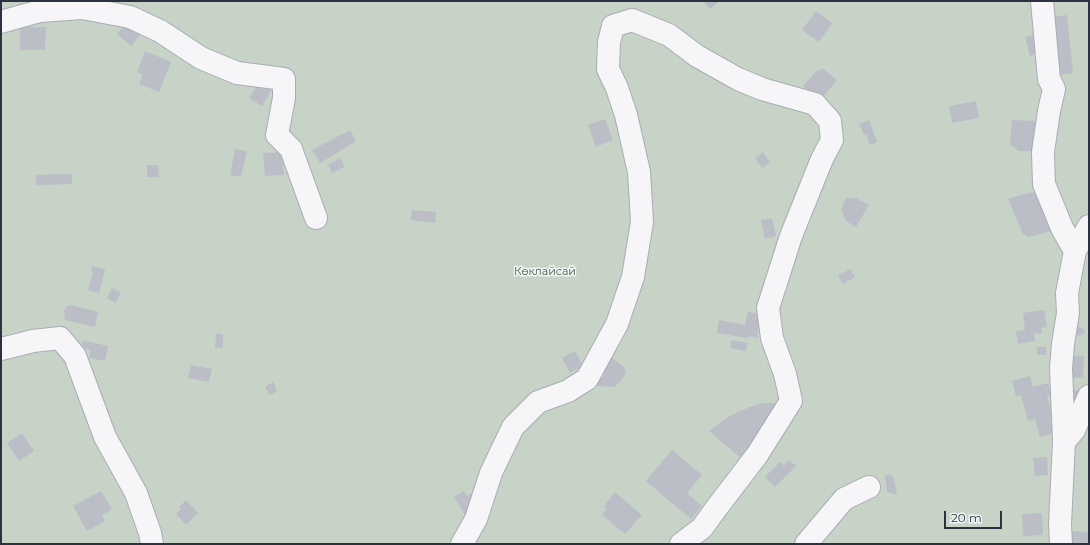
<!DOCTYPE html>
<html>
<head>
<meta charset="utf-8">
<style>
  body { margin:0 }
  #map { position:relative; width:1090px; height:545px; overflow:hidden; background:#e3e5ea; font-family:Montserrat,sans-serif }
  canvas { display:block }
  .frame { position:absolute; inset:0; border:2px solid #2d3240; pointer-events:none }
  .scale { position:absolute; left:944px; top:511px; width:58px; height:18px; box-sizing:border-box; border:2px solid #2d3240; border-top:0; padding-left:5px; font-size:12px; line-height:14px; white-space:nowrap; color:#2d3240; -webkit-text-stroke:3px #f3f4f7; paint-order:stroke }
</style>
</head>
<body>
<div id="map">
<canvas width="1090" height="545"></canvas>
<div class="frame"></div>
<div class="scale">20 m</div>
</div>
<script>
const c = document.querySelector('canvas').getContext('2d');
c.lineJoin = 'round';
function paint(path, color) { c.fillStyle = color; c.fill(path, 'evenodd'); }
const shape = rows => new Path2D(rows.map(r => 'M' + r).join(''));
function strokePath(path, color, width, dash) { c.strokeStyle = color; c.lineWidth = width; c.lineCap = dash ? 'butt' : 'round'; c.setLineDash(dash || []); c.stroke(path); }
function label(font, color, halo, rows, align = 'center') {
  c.font = font + ' Montserrat,sans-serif'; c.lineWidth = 3; c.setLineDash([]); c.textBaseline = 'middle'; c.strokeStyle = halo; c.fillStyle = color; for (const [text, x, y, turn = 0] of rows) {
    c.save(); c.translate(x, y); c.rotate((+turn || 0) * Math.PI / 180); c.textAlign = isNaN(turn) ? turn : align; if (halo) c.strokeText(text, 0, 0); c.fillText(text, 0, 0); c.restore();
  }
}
paint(shape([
  [1,1,1089,1,1089,544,1,544]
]), '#c7d3c6');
paint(shape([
  [703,1,719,1,710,9],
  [816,11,832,23,819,42,802,30],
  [1067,15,1073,73,1055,75,1049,17],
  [130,19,144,31,131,46,117,34],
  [20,27,46,27,45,50,20,50],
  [1038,34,1043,52,1030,56,1025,37],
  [145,51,171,62,159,92,139,84,143,75,137,72],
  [822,68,837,80,823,97,816,97,803,86,817,70,820,71],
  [259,82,274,85,262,106,249,98],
  [976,101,979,118,952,123,949,106],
  [605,119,613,140,596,147,588,125],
  [869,120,877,142,870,145,866,134,864,135,859,124],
  [1012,120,1036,121,1033,151,1019,151,1010,144],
  [350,130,356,141,320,163,312,150],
  [235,149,247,151,241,177,230,175],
  [280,152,283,153,286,165,283,166,284,175,265,176,263,153],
  [763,152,770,162,762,168,755,158],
  [340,158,345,167,332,173,328,165],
  [147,165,158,165,159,177,147,177],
  [72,174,72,184,36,185,36,175],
  [1035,192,1040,196,1053,231,1028,237,1023,234,1008,199,1020,195],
  [847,197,851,199,856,198,869,205,856,227,846,221,841,209],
  [412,210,436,212,435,223,411,220],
  [772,218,776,236,765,239,761,220],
  [92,266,105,269,99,293,88,290,93,272,91,272],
  [850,269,855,277,843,284,838,276],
  [112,288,121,292,116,303,107,298],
  [71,305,98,312,95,327,65,320,64,311,66,307],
  [1044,310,1047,327,1041,328,1042,333,1034,334,1035,341,1018,344,1016,331,1025,330,1023,313],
  [748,312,761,314,757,338,749,336,748,338,717,333,719,320,745,325],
  [1075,327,1080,327,1084,329,1085,333,1079,336,1073,332],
  [216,334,223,334,223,348,215,348],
  [731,340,748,343,746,351,730,348],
  [85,341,108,346,105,361,89,358,91,350,86,349,83,347,82,343],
  [1037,347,1046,347,1046,355,1037,355],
  [575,351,583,366,570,373,562,358],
  [1067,355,1084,356,1083,378,1066,377],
  [611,357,624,367,626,372,625,375,620,382,614,387,598,386,596,385,604,375,600,371],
  [191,365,212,369,209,382,188,378],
  [1030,376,1033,387,1048,383,1051,395,1047,396,1053,418,1050,419,1054,433,1040,437,1035,419,1028,421,1021,395,1016,396,1012,381],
  [273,382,277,391,270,395,265,387],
  [1073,390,1080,391,1078,408,1064,402,1065,395],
  [760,403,777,403,777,413,740,457,709,431,731,415],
  [22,433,34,451,19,461,7,443],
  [672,450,702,475,687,493,702,506,691,519,646,481],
  [1047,457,1048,475,1035,476,1033,458],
  [789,460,796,466,775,487,765,477,780,462,784,465],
  [890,474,894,478,897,495,887,492,885,476],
  [101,491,112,509,102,515,105,521,87,531,73,506],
  [464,491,467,496,472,493,476,500,475,509,465,515,454,497],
  [615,492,642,515,625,534,602,515,607,509,604,506],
  [186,500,198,513,186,525,176,514,181,509,179,507],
  [1042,513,1043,535,1023,536,1022,514],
  [1072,531,1089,532,1089,544,1072,544]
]), '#bbbec6');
const minor = shape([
  [1042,1,1049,79,1054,89,1049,111,1043,152,1044,184,1062,228,1075,251,1067,293,1068,313,1063,344,1061,368,1064,442,1060,524,1061,544],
  [1,22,40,11,82,8,130,17,160,31,201,58,237,73,284,79,284,98,277,135,291,149,316,218],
  [1075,251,1089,226],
  [1,349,33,341,60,338,75,356,105,437,136,493,150,533,152,544],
  [1064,442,1074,430,1089,396],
  [462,544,476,519,491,473,513,427,538,402,568,391,587,379,617,324,633,277,642,222,639,172,626,115,617,88,608,69,609,42,613,26,632,20,669,35,697,56,738,79,762,89,815,104,830,121,832,140,822,159,791,236,768,308,772,338,785,374,791,401,757,455,718,506,702,528,681,544],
  [806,544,844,499,869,487]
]);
strokePath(minor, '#a9acb4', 24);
strokePath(minor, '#f6f6f9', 22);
label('11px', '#3e5a3c', '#f3f4f7', [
  ["Көклайсай",545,272]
]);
</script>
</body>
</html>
